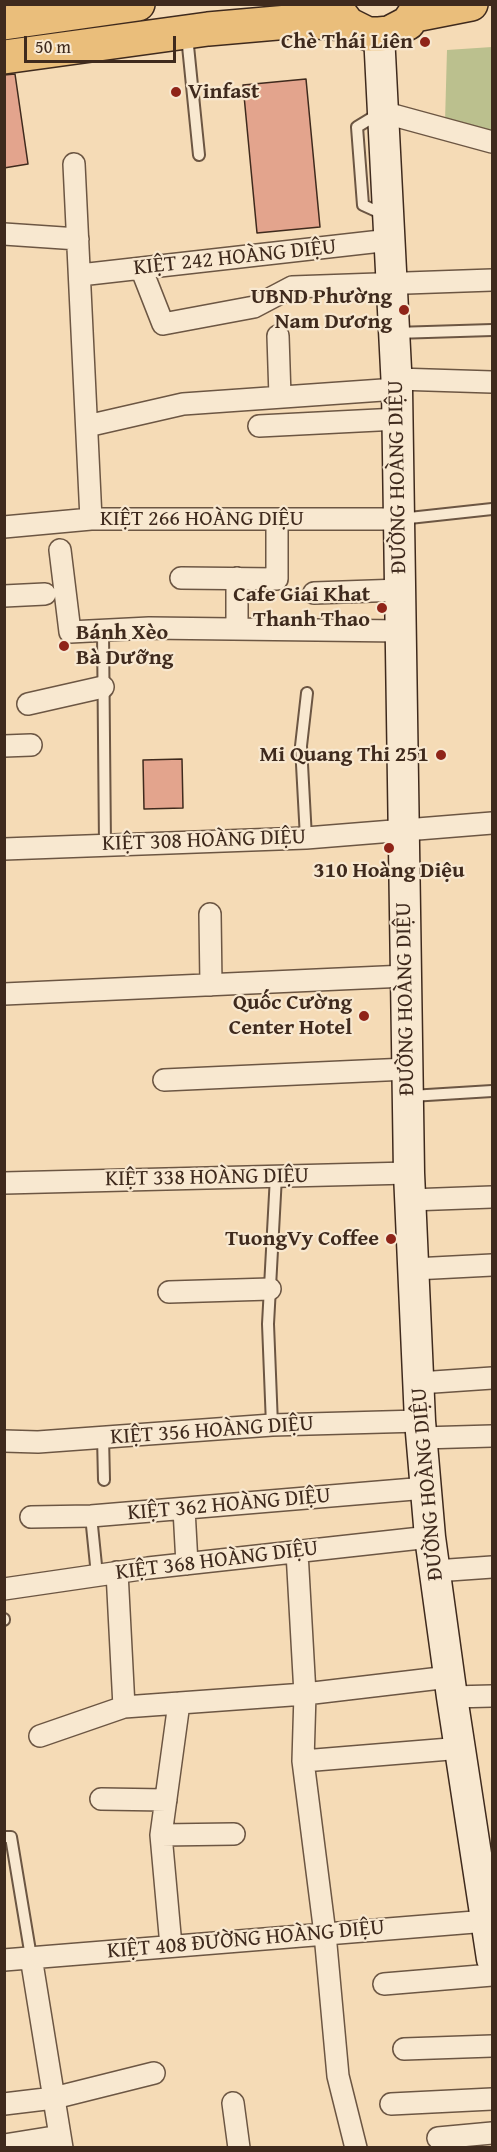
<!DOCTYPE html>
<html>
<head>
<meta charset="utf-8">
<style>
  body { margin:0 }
  #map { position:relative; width:497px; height:2152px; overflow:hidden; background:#f5dbb6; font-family:"Gentium Book Plus",serif }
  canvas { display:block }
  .frame { position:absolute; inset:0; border:6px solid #3f2a1d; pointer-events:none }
  .scale { position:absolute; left:24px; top:36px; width:152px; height:27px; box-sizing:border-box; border:3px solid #3f2a1d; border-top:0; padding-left:8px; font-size:18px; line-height:21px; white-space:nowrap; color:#3f2a1d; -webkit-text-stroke:4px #f8e8d0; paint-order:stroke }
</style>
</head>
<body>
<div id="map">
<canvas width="497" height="2152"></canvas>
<div class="frame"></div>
<div class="scale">50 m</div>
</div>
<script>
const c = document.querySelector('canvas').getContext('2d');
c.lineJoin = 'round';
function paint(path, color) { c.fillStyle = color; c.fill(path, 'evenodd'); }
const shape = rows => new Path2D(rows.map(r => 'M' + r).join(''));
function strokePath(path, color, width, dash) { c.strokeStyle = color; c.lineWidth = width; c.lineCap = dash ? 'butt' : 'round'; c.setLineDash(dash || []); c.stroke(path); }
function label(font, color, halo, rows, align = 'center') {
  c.font = font + ' "Gentium Book Plus",serif'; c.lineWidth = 4.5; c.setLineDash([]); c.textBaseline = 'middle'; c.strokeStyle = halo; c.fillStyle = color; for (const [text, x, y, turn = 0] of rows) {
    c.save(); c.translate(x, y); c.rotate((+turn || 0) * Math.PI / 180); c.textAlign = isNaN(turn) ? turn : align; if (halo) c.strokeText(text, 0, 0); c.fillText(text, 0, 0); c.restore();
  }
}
paint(shape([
  [492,47,492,135,445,122,447,50]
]), '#bbc08e');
const building = shape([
  [15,74,28,164,4,168,4,75,15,74],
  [306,79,320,227,257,233,243,85,306,79],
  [182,759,183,808,144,809,143,760,182,759]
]);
paint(building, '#e3a48d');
strokePath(building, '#3f2a1d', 1.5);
const lane = shape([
  [187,36,199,155],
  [380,113,357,127,363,205,385,215],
  [395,333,492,330],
  [400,519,492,509],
  [103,631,105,845],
  [306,838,301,746,307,693],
  [411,1096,492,1091],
  [272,1425,268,1324,276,1176],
  [103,1437,104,1480],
  [91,1516,97,1575],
  [4,1619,4,1620],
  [4,1837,11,1837,31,1957]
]);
const street = shape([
  [382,112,492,142],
  [74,164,91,519],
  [4,234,78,239],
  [141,268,163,324,254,307,292,287,492,280],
  [80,275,390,240],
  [278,336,280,397],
  [397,379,492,382],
  [87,426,183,404,397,389],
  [259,426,398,419],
  [4,527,91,519,400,519],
  [60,550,70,632,149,628,401,631],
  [181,578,277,579,277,519],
  [237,578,237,629],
  [314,593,401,590],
  [4,596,45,594],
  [28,704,103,687],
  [4,746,31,745],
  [4,849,306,838,492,823],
  [210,914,211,985],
  [4,994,406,976],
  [164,1080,407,1069],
  [4,1183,409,1173],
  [410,1200,492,1197],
  [414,1269,492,1265],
  [169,1292,270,1289],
  [419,1383,492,1378],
  [421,1438,492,1436],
  [4,1441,38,1442,272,1425,420,1421],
  [184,1509,187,1564],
  [31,1517,91,1516,426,1488],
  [297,1552,305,1694,303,1761,325,1934,338,2076,356,2148],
  [435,1571,492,1567],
  [117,1572,124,1707],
  [4,1589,148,1568,430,1537],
  [452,1697,492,1696],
  [179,1703,161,1835,234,1834],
  [40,1736,124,1707,305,1694,449,1677],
  [303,1761,462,1748],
  [101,1799,166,1800],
  [161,1835,171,1946],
  [31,1957,62,2148],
  [4,1960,487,1921],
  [384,1984,492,1975],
  [404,2049,492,2046],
  [233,2103,239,2148],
  [4,2104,54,2098,154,2073],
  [391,2104,492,2099],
  [438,2138,492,2133],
  [4,2145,60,2136]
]);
const secondary = shape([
  [379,34,397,389,409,1173,420,1421,430,1537,452,1697,492,1959]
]);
const primary = shape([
  [335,7,348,24,368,34,379,34,389,33,408,23,421,4],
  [415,15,471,4],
  [4,23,138,4],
  [4,57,208,29,300,21,348,24]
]);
strokePath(lane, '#6c5643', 14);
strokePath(street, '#6c5643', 24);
strokePath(secondary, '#3f2a1d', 33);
strokePath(primary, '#3f2a1d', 36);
strokePath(lane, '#f8e8d0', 10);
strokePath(street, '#f8e8d0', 21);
strokePath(secondary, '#f8e8d0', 30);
strokePath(primary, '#eabe7b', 33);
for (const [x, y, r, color] of [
  [425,42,6,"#8f2418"],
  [176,92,6,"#8f2418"],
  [404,310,6,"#8f2418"],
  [382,608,6,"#8f2418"],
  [64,646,6,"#8f2418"],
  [441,755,6,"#8f2418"],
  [389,848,6,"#8f2418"],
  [364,1016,6,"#8f2418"],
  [391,1239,6,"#8f2418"]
]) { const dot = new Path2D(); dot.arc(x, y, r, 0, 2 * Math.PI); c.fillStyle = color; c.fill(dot); strokePath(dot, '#f8e8d0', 2); }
label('bold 22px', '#3f2a1d', '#f8e8d0', [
  ["Chè Thái Liên",413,42],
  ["Vinfast",188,92,"left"],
  ["UBND Phường",392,297],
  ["Nam Dương",392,322],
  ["Cafe Giai Khat",370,595],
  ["Thanh Thao",370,620],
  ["Bánh Xèo",76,633,"left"],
  ["Bà Dưỡng",76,658,"left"],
  ["Mi Quang Thi 251",429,755],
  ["310 Hoàng Diệu",389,871,"center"],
  ["Quốc Cường",352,1003],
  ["Center Hotel",352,1028],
  ["TuongVy Coffee",379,1239]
], 'right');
label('22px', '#3f2a1d', '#f8e8d0', [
  ["KIỆT 242 HOÀNG DIỆU",235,258,-6],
  ["ĐƯỜNG HOÀNG DIỆU",398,477,-91],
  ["KIỆT 266 HOÀNG DIỆU",202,519],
  ["KIỆT 308 HOÀNG DIỆU",204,841,-2],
  ["ĐƯỜNG HOÀNG DIỆU",406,999,-91],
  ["KIỆT 338 HOÀNG DIỆU",207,1178,-1],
  ["KIỆT 356 HOÀNG DIỆU",212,1431,-4],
  ["ĐƯỜNG HOÀNG DIỆU",428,1484,-95],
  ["KIỆT 362 HOÀNG DIỆU",229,1505,-5],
  ["KIỆT 368 HOÀNG DIỆU",217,1561,-7],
  ["KIỆT 408 ĐƯỜNG HOÀNG DIỆU",246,1940,-5]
]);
</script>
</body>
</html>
